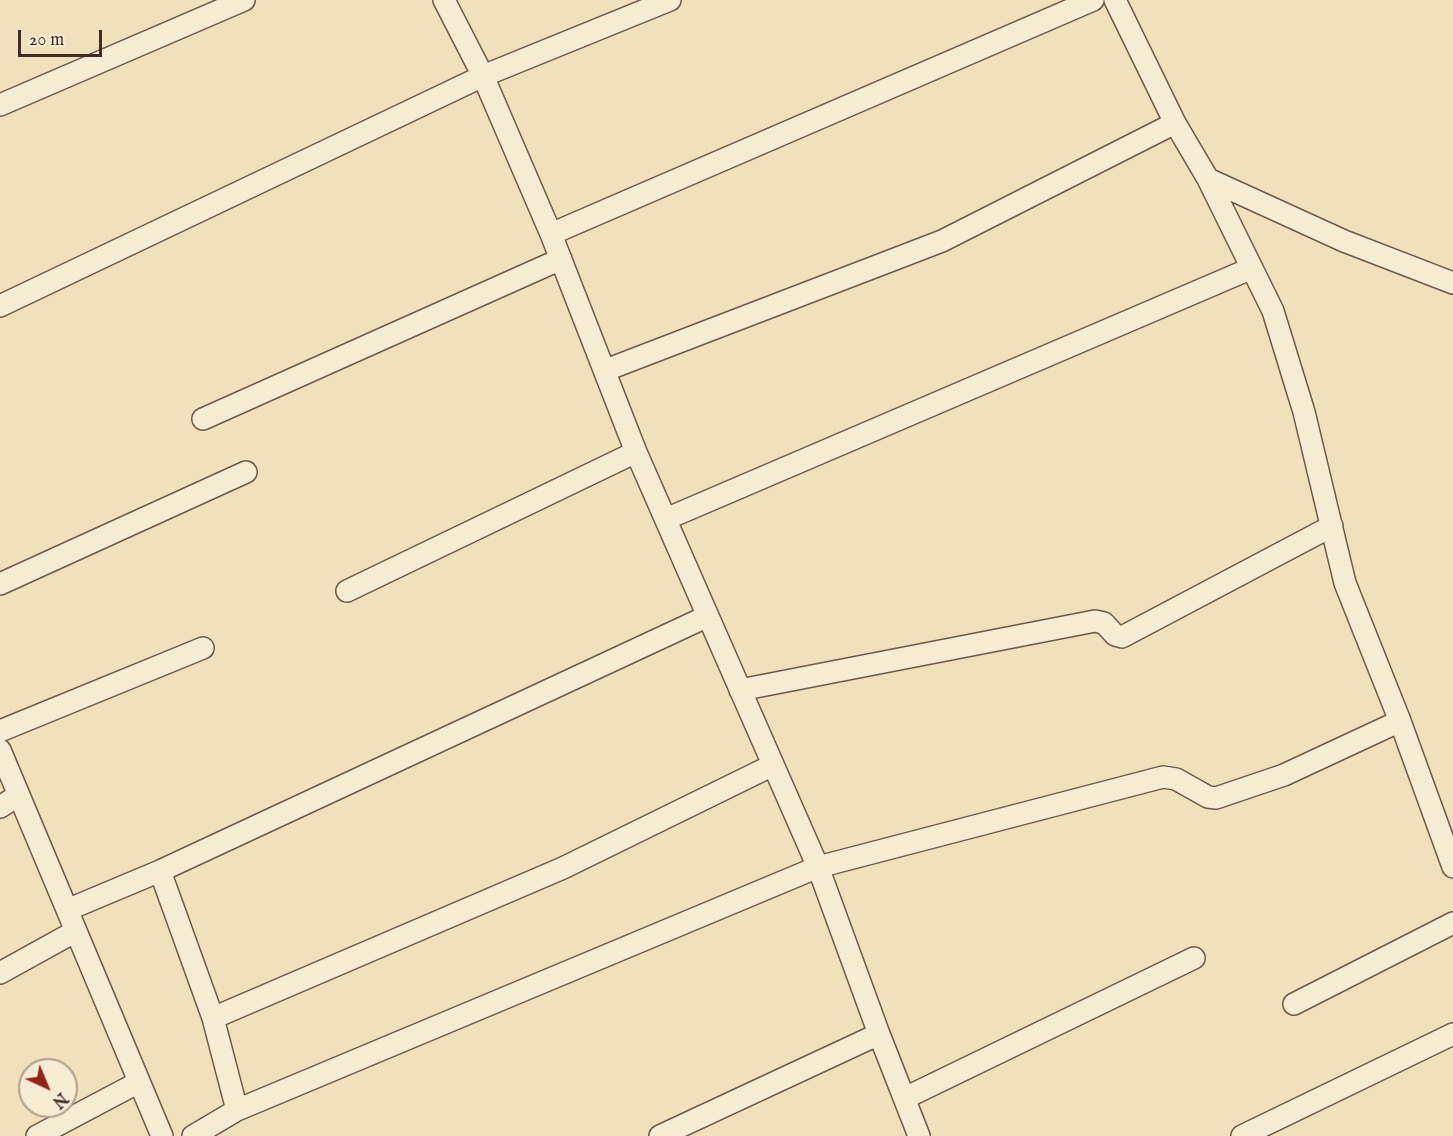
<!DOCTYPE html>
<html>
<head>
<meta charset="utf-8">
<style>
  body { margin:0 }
  #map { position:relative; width:1453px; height:1136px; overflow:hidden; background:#f1e0bc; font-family:"IM FELL English",serif }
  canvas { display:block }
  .north { position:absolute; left:18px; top:1058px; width:60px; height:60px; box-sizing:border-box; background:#f6ebd3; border:2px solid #ae9f8d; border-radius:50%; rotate:136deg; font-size:16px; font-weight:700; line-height:24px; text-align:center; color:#412c25 }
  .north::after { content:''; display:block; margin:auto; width:21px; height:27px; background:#8f2418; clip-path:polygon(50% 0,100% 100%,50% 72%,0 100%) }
  .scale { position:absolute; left:18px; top:30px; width:84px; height:27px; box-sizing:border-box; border:3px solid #412c25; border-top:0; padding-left:8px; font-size:18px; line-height:21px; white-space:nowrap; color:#412c25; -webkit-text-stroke:4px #f6ebd3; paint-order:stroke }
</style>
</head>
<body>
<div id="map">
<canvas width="1453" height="1136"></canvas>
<div class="north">N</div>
<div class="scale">20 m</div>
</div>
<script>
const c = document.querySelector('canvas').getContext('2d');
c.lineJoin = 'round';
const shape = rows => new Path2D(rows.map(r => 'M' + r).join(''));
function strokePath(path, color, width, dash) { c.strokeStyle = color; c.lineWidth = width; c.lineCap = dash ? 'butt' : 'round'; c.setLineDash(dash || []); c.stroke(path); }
const street = shape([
  [444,0,483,76,551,234,636,452,818,867,879,1034,919,1136],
  [1115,0,1175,123,1208,179,1273,311,1304,412,1345,583,1400,721,1453,867],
  [0,105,244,0],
  [1208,179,1344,241,1453,283],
  [551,234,1093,0],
  [0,306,483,76,670,0],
  [606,370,942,241,1175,123],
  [203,419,561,259],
  [666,519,1252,268],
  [0,584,246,472],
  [347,591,636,452],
  [740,690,1095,621,1104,623,1115,635,1122,637,1332,526],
  [0,731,203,648],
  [0,750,162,1136],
  [0,807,19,795],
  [160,871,213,1018,237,1110],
  [67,910,160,871,708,616],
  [0,973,76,931],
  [1294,1004,1453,923],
  [213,1018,563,868,773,765],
  [905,1098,1194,958],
  [37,1136,139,1082],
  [193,1136,237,1110,818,867,1163,777,1176,779,1208,797,1216,798,1284,775,1400,721],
  [660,1136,879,1034],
  [1242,1136,1453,1034]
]);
strokePath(street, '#6d594b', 24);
strokePath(street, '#f6ebd3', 21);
</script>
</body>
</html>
